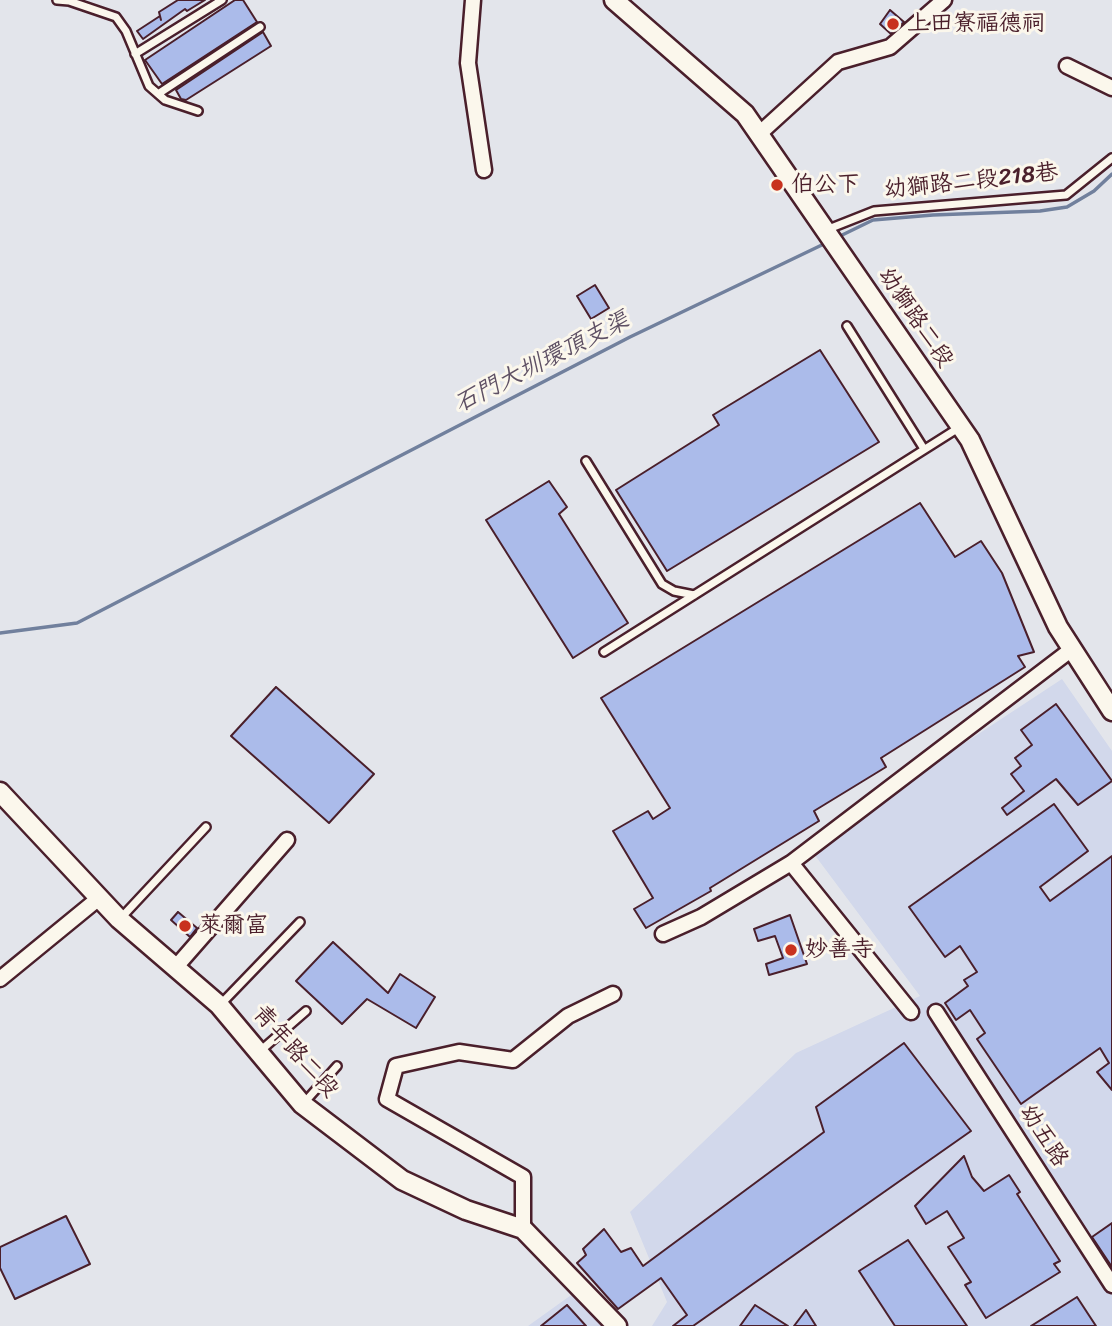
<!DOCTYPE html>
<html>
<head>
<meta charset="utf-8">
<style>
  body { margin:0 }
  canvas { display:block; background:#e3e5eb }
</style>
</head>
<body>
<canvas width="1112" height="1326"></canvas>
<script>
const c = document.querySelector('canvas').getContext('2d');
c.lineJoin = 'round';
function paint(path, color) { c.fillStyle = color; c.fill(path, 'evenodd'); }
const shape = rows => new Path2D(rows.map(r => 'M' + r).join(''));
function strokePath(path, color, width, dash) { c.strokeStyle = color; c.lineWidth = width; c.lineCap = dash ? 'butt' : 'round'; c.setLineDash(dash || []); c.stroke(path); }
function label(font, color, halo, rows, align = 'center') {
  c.font = font + ' Sriracha,"LXGW WenKai TC",sans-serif'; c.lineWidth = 6; c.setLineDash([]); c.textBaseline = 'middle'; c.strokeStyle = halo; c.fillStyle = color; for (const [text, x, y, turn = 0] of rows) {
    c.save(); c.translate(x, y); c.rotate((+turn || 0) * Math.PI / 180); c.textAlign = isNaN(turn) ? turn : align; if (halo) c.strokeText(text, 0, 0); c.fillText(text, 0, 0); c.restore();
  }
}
paint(shape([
  [1062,679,1112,751,1112,1326,652,1326,667,1302,630,1212,796,1053,920,996,808,846],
  [574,1293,606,1326,528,1326]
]), '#d2d8eb');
strokePath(shape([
  [836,238,873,220,933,215,1040,211,1067,207,1094,191,1112,174],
  [0,633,77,623,630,337,826,243]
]), '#71809d', 3.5);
const building = shape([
  [178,0,205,0,187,11,185,9,143,39,137,31,160,16,161,20,159,12,178,0],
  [235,0,243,0,257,22,162,84,145,60,235,0],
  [890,10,904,22,891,34,880,24,890,10],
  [263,32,271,46,186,100,181,99,176,90,263,32],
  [595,285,609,308,591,319,577,296,595,285],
  [820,350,879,442,667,571,616,490,719,425,713,415,820,350],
  [549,481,567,507,559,514,628,623,573,658,486,520,549,481],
  [920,503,955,557,981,541,1002,573,1034,652,1018,656,1025,667,881,758,886,767,814,811,819,821,710,888,711,891,646,928,634,909,653,898,613,831,648,811,653,819,670,808,601,698,920,503],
  [276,687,374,774,329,823,231,736,276,687],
  [1056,704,1112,781,1078,805,1056,779,1007,815,1002,808,1024,791,1011,774,1021,766,1015,758,1032,745,1021,730,1056,704],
  [1054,804,1088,851,1040,887,1050,901,1112,856,1112,1090,1097,1072,1109,1063,1100,1048,1021,1104,977,1039,985,1033,970,1010,956,1020,945,1003,968,986,964,980,977,972,960,946,945,957,909,907,1054,804],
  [178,912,197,928,190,937,171,920,178,912],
  [790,915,807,964,769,975,766,964,783,958,775,936,758,941,754,929,790,915],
  [333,942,388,993,400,974,435,997,416,1028,367,999,342,1024,296,981,333,942],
  [904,1043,971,1131,693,1326,673,1326,687,1315,661,1278,618,1309,577,1263,586,1255,583,1249,604,1229,621,1252,631,1248,643,1266,824,1132,816,1107,904,1043],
  [964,1156,972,1177,984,1191,1009,1175,1020,1192,1017,1194,1060,1261,1054,1264,1060,1272,986,1318,965,1285,971,1282,948,1247,964,1238,947,1211,926,1224,915,1206,964,1156],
  [66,1216,90,1264,15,1299,0,1268,0,1247,66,1216],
  [1112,1223,1112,1267,1092,1237,1112,1223],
  [908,1240,967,1326,895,1326,859,1271,908,1240],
  [1077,1297,1096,1326,1031,1326,1077,1297],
  [567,1305,586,1326,541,1326,567,1305],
  [755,1305,788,1326,740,1326,755,1305],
  [806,1310,816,1326,794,1326,806,1310]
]);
paint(building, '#abbbea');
strokePath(building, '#4a1f2b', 2);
const service = shape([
  [57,0,69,1,116,17,126,31,149,86,165,100,198,111],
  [135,54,222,0],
  [158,94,260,27],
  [826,230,874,211,1066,195,1112,158],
  [847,326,924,449],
  [586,461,662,584,674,591,694,595],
  [604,652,960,427],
  [120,919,206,827],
  [220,1005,300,922],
  [259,1052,306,1011],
  [303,1104,337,1066]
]);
const minor = shape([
  [473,0,468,63,484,170],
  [1067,66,1112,88],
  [759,134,838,62,890,47,944,0],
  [791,863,911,1012],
  [663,934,701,917,791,863,1072,649],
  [175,968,287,840],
  [0,979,99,898],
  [936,1012,1112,1285],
  [523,1229,523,1177,387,1099,396,1066,459,1052,513,1060,568,1016,613,994]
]);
const tertiary = shape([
  [614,0,745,114,970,440,1058,627,1112,711],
  [0,792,119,919,219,1005,302,1104,402,1180,466,1210,523,1229,617,1326]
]);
strokePath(service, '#4a1f2b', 12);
strokePath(minor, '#4a1f2b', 19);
strokePath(tertiary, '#4a1f2b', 23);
strokePath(service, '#fbf7ec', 7);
strokePath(minor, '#fbf7ec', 14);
strokePath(tertiary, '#fbf7ec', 18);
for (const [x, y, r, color] of [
  [893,24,7,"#c8321e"],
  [777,185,7,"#c8321e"],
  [185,926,7,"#c8321e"],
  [791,950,7,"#c8321e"]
]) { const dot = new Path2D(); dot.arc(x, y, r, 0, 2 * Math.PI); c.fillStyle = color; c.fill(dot); strokePath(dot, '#fbf7ec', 2.5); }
label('23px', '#4a1f2b', '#fbf7ec', [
  ["上田寮福德祠",907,24],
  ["伯公下",791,185],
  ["萊爾富",199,926],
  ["妙善寺",805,950]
], 'left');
label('23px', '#4a1f2b', '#fbf7ec', [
  ["幼獅路二段218巷",971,182,-6],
  ["幼獅路二段",915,318,56],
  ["青年路二段",295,1052,48],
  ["幼五路",1043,1136,57]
]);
label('italic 24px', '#5e5064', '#fbf7ec', [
  ["石門大圳環頂支渠",542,363,-27]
]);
</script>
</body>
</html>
